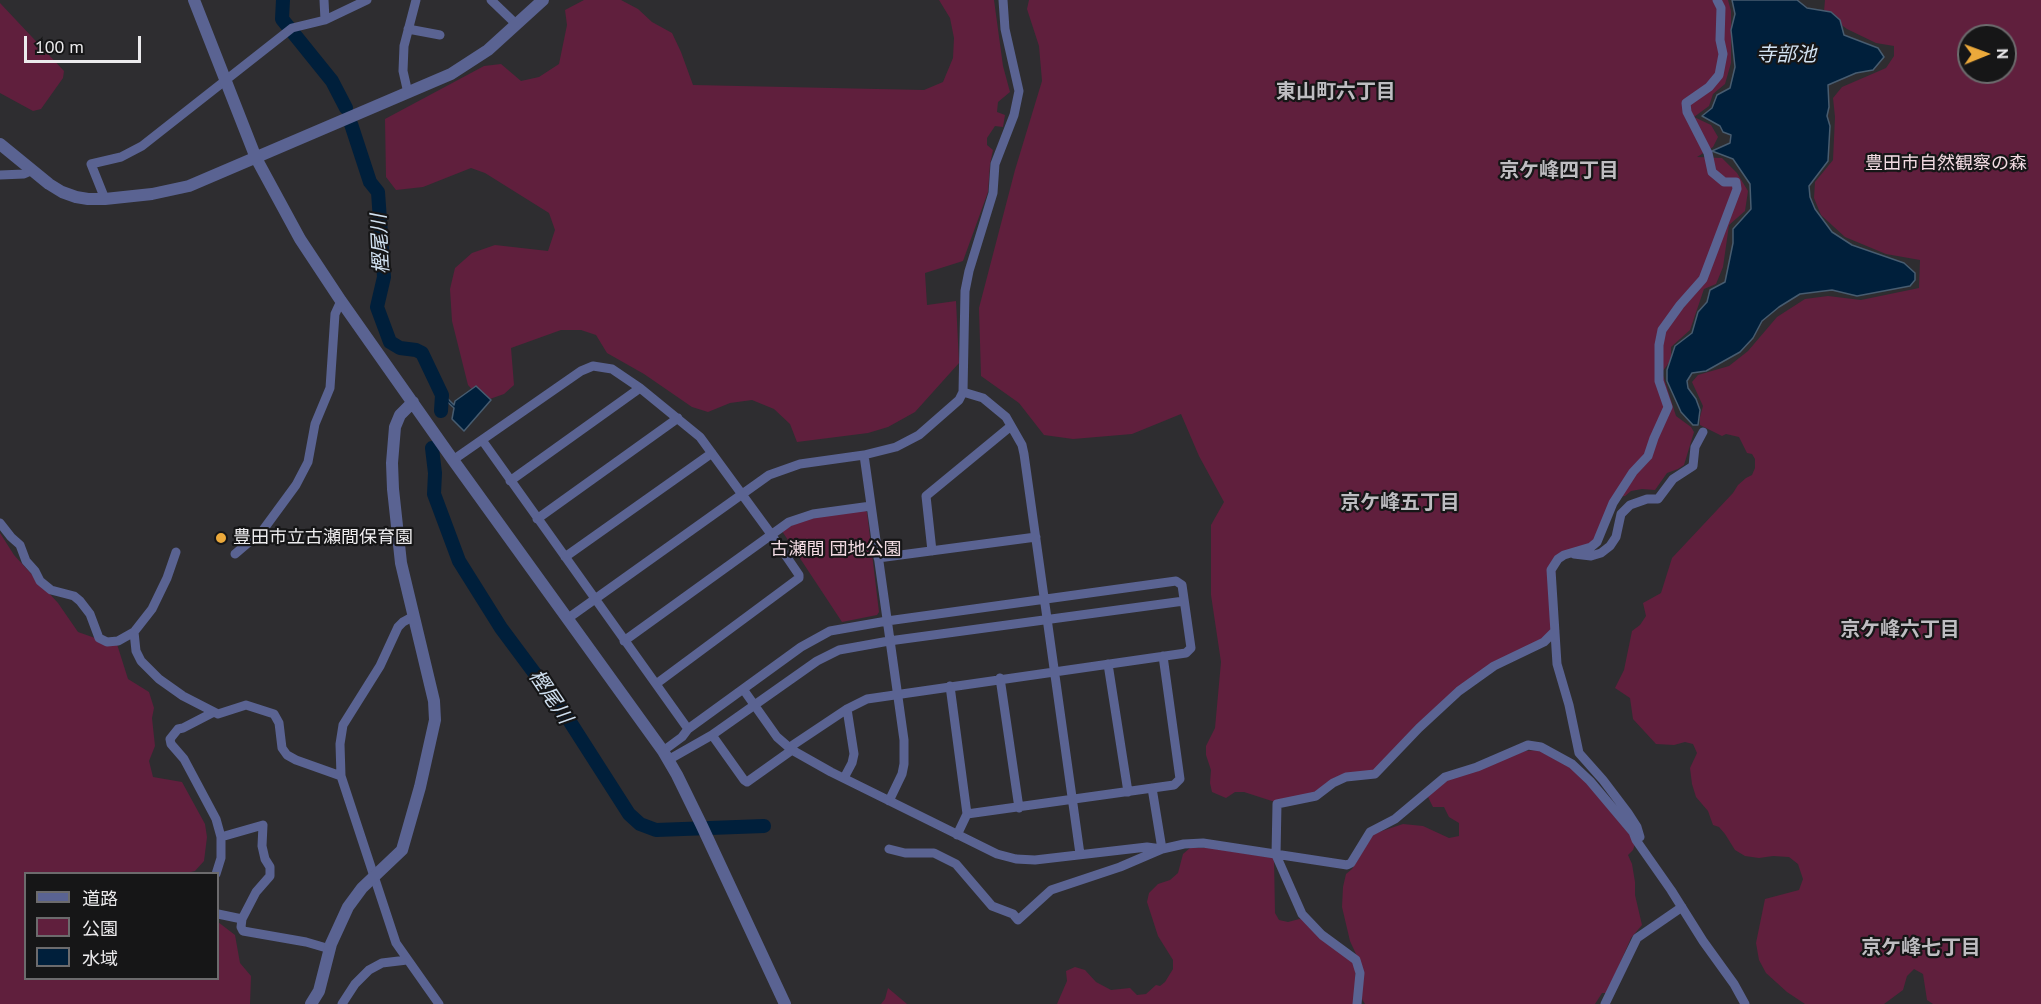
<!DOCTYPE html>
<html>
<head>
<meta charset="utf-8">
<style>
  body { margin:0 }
  #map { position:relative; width:2041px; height:1004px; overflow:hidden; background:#2e2d30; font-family:"PT Sans","Noto Sans JP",sans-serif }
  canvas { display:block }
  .legend { position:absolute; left:24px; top:872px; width:195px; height:108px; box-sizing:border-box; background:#161617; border:2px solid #6c6b6d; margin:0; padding:8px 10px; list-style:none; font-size:18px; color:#ecebed }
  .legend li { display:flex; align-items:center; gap:12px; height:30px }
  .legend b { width:30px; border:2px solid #6c6b6d }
  .north { position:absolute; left:1957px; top:24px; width:60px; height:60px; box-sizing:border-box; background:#161617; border:2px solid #6c6b6d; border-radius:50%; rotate:89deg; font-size:16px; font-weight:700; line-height:24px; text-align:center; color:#ecebed }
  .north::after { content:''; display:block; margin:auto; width:21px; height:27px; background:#eca93b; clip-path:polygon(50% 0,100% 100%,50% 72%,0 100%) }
  .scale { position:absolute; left:24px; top:36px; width:117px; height:27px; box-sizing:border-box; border:3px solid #ecebed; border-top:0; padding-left:8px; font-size:18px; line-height:21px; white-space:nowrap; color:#ecebed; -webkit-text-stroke:4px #161617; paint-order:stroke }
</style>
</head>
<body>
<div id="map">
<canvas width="2041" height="1004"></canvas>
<ul class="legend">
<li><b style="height:8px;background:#5a6392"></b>道路</li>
<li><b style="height:16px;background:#601f3d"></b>公園</li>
<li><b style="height:16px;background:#001f3b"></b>水域</li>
</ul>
<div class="north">N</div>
<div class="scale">100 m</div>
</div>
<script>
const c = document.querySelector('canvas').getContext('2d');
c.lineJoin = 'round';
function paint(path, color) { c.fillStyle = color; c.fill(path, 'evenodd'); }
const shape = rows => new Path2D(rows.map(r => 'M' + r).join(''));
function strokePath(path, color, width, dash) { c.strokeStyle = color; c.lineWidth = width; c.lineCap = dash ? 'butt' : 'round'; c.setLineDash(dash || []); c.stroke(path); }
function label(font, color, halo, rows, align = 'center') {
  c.font = font + ' "PT Sans","Noto Sans JP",sans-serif'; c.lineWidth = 4.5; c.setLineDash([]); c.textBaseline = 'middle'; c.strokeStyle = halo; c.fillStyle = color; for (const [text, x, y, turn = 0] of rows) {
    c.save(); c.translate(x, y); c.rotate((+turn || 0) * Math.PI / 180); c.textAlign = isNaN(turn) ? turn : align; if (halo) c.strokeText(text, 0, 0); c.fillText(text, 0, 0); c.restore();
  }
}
paint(shape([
  [584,0,621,0,638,9,652,22,672,33,681,52,693,85,924,90,943,82,953,58,954,38,950,18,939,0,994,0,1003,66,1010,92,998,102,997,112,1005,115,1003,127,995,126,987,138,987,145,993,150,990,164,988,192,963,261,925,273,927,305,956,301,959,363,915,412,888,427,868,433,797,442,790,424,774,409,752,400,730,403,708,412,692,407,644,374,607,353,596,335,581,330,561,330,511,348,514,385,504,394,487,400,478,396,468,385,452,321,450,289,455,268,472,253,495,245,548,251,555,230,549,213,485,173,471,168,423,187,396,190,386,177,385,119,484,66,501,64,521,81,539,77,559,64,567,25,565,10],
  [1029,0,1728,0,1731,11,1731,63,1725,84,1713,94,1709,106,1694,117,1711,125,1718,137,1713,147,1697,157,1722,158,1737,173,1748,191,1745,211,1729,225,1723,267,1716,284,1704,289,1690,330,1671,347,1671,360,1662,372,1676,416,1691,427,1694,432,1684,465,1678,469,1667,473,1655,490,1642,489,1631,491,1625,496,1614,497,1596,541,1556,558,1553,629,1543,641,1502,658,1375,771,1345,774,1334,778,1313,793,1275,802,1244,792,1235,792,1226,798,1212,792,1210,783,1211,770,1206,755,1206,746,1215,728,1221,662,1211,595,1211,525,1224,502,1199,456,1181,414,1132,434,1073,439,1044,435,1019,403,981,376,979,308,1015,170,1042,81,1039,46,1027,9],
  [1825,0,2041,0,2041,1004,1933,1004,1927,1000,1923,974,1914,969,1907,976,1903,990,1884,1004,1805,1004,1787,992,1766,973,1759,960,1756,943,1765,899,1799,890,1803,879,1798,864,1789,857,1773,856,1759,858,1745,856,1735,850,1725,834,1719,827,1713,825,1708,811,1696,797,1692,784,1690,768,1697,753,1693,744,1685,742,1674,745,1656,744,1633,719,1630,698,1615,688,1624,670,1632,631,1640,625,1646,616,1643,603,1661,593,1672,558,1733,493,1738,485,1746,478,1752,475,1755,468,1755,459,1752,454,1747,453,1739,437,1726,434,1722,436,1700,425,1700,417,1703,406,1692,382,1698,375,1729,366,1748,351,1777,317,1805,299,1828,296,1861,300,1919,288,1920,260,1886,254,1845,237,1821,215,1814,198,1815,182,1833,160,1835,117,1833,98,1842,87,1886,68,1894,56,1894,46,1876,43,1847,29,1824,12],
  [1969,36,2005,36,2005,72,1969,72],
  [0,3,64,71,63,78,41,109,33,111,0,93],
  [864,510,867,512,879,612,877,615,842,622,782,531,800,521,814,517],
  [0,533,14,555,58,603,78,632,95,638,116,641,128,679,149,692,154,708,152,718,155,746,149,761,153,777,182,782,205,824,207,837,204,861,195,871,182,874,26,874,26,978,218,978,218,922,235,935,240,963,251,976,250,1004,0,1004],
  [1538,750,1571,768,1588,783,1630,832,1635,844,1633,850,1628,855,1632,864,1635,882,1635,895,1642,925,1631,938,1607,993,1602,993,1595,1004,1365,1004,1360,996,1361,965,1350,941,1342,907,1343,887,1346,874,1352,869,1373,834,1403,824,1423,826,1449,838,1459,836,1459,823,1449,817,1444,807,1433,807,1427,795,1446,779,1525,751],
  [1190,848,1210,848,1274,858,1275,913,1279,920,1288,922,1303,918,1356,964,1354,1004,1057,1004,1067,981,1066,971,1075,967,1085,970,1096,982,1111,990,1130,988,1137,995,1146,994,1156,985,1160,986,1165,982,1173,969,1173,960,1158,936,1147,902,1149,893,1158,884,1170,880,1178,873,1183,854],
  [888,988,907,1004,881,1004,885,999]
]), '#601f3d');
const water = shape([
  [1732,0,1797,0,1807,8,1831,12,1840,20,1844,35,1878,48,1884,57,1873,70,1856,73,1828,85,1829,107,1827,116,1830,126,1828,161,1809,186,1810,197,1815,209,1832,232,1852,245,1904,263,1915,273,1915,280,1910,286,1857,296,1832,290,1800,294,1779,307,1762,321,1753,338,1740,352,1706,371,1692,373,1687,381,1688,388,1696,399,1700,410,1698,425,1693,425,1681,412,1667,381,1667,370,1675,346,1692,333,1698,312,1707,302,1710,290,1725,282,1733,243,1733,229,1751,209,1750,184,1733,159,1712,151,1730,143,1731,135,1723,132,1720,126,1702,116,1712,108,1717,95,1730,88,1735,67,1731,30,1735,14,1732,0],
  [476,386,491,400,464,431,452,419,454,408,443,398,445,396,454,405,455,401,476,386]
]);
paint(water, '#001f3b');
strokePath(water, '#475c70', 1.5);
strokePath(shape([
  [283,0,282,19,332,81,346,108],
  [351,124,370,182,378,192,384,277,377,307,390,342,400,348,416,350,422,353,442,395,441,411],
  [432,448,435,473,434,494,459,561,501,628,565,714,629,814,640,824,656,830,764,826]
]), '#001f3b', 14);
strokePath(shape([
  [324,0,325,20],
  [491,0,516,24],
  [408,29,440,35],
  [408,93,403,71,404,46,416,0],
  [0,175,24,174,33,170],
  [105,199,91,164,121,157,142,146,292,28,325,20,367,0],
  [963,392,983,398,1006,417,1022,445,1024,454,1080,854],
  [482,440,688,729],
  [864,455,904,740,904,764,902,774,889,801],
  [453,460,581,371,593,366,612,369,640,388,700,437,771,534,799,575,799,578,656,684],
  [510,481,640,388],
  [537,519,678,418],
  [0,523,11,537,20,545,26,561,35,571,40,581,51,590,74,596,80,601,90,614,99,638,107,642,118,641,134,632,152,609,167,578,176,552],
  [932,551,926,496,1011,426],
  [235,554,263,530,296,485,308,462,315,424,330,388,335,314,341,301],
  [1574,554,1591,556,1601,553,1610,546,1616,537,1621,514,1630,505,1647,499,1658,499,1673,479,1693,466,1695,447,1703,432],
  [565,557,712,453],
  [878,558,1036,537],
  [414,616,403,622,398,627,380,666,343,725,340,744,341,776,396,943,439,1004],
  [567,619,769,475,800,464,864,455,896,447,919,435,959,400,963,392,965,291,969,271,993,193,995,164,1014,115,1019,91,1005,29,1003,0],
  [134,632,136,651,141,661,159,679,183,696,218,714,246,705,274,714,279,723,282,748,287,755,296,760,341,776],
  [624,641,789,522,813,514,871,506],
  [1108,664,1128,792],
  [1000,678,1019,808],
  [950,686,967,814,957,835],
  [743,689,777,737,792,750,831,772,997,854,1016,859,1035,860,1147,847,1162,849],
  [212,713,183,728,178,729,170,739,171,744,184,759,216,819,221,837,221,858,216,874],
  [663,751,682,737,688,729,801,647,830,631,887,621,1176,581,1182,585,1191,648,1186,653,867,699,847,709,793,745,792,750,747,782,744,780,712,735],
  [668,760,712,735,817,661,839,650,889,641,1184,601],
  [844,778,852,763,854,754,847,709],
  [1152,788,1162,849],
  [967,814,1174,785,1180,779,1163,656],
  [221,837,263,825,262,846,265,859,270,867,270,876,256,892,242,919,241,927,243,931,306,942,330,949],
  [1640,837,1637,827,1628,813,1603,780,1579,753,1569,705,1557,664,1551,570,1558,559,1564,555,1591,547,1597,542,1613,503,1633,472,1648,456,1654,438,1668,407,1659,381,1659,345,1662,330,1680,305,1703,279,1737,189,1736,182,1724,182,1712,172,1708,153,1687,112,1686,103,1709,87,1719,75,1723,54,1720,40,1721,8,1717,0],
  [889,849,905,853,934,853,956,864,992,906,1013,914,1018,920,1051,890,1120,867,1162,849,1184,844,1203,843,1347,865,1351,863,1370,832,1395,819,1445,777,1477,767,1528,745,1541,747,1572,764,1590,781,1633,832,1636,840,1671,890,1703,941,1734,984,1745,1004],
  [218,914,242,919],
  [342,1004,355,984,369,970,382,963,407,960],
  [1357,1004,1360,973,1356,960,1322,935,1302,914,1276,855,1277,804,1316,796,1333,783,1346,777,1375,774,1419,728,1459,691,1494,666,1544,642,1555,631],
  [1605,1004,1637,938,1682,907]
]), '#5a6392', 9);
strokePath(shape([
  [194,0,256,158,300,239,341,301,453,460,663,751,677,775,701,824,785,1004],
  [0,144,49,184,62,192,76,197,88,199,105,199,152,194,189,186,451,74,488,50,543,0],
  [311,1004,319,991,331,944,348,907,362,888,402,850,420,787,435,720,434,701,401,563,393,489,392,463,395,427,400,415,413,402]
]), '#5a6392', 12);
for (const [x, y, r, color] of [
  [221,538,6,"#eca93b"]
]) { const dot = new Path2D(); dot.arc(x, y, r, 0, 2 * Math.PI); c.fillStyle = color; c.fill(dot); strokePath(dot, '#161617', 2); }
label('18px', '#f2dbe2', '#161617', [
  ["豊田市自然観察の森",1946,164],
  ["古瀬間 団地公園",836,550]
]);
label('18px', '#ecebed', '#161617', [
  ["豊田市立古瀬間保育園",233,538]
], 'left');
label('italic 20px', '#d1e1f1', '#161617', [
  ["寺部池",1786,55],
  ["樫尾川",381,244,-93],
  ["樫尾川",550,697,56]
]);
label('bold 20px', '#bebdc1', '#161617', [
  ["東山町六丁目",1336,92],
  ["京ケ峰四丁目",1559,171],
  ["京ケ峰五丁目",1400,503],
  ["京ケ峰六丁目",1900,630],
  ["京ケ峰七丁目",1921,948]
]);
</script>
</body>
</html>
